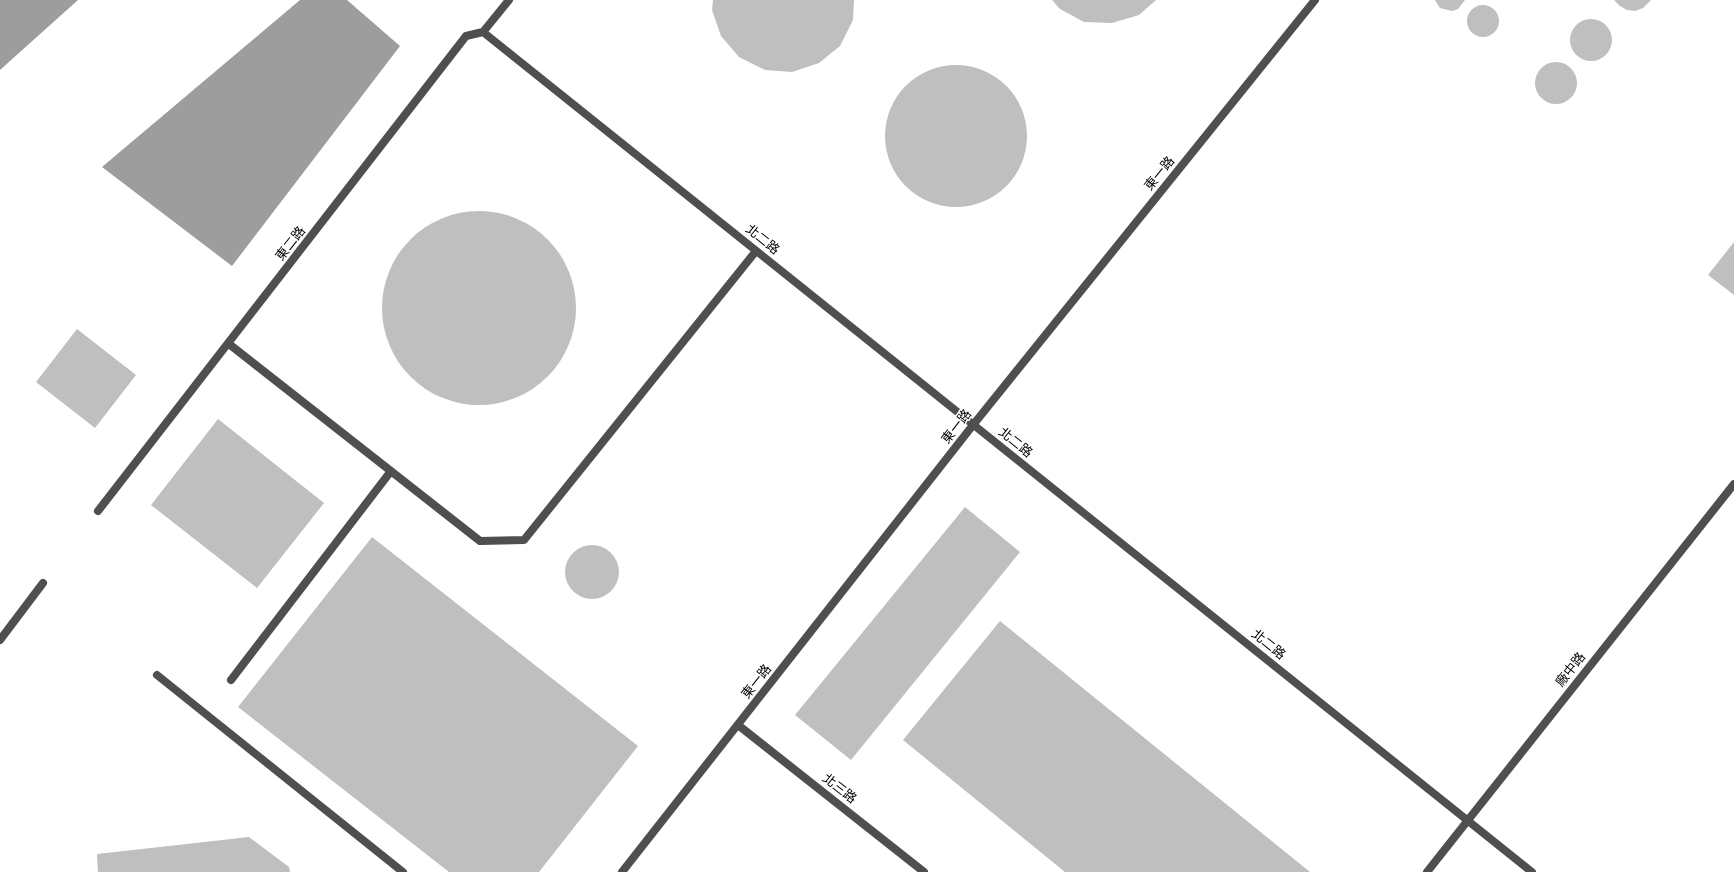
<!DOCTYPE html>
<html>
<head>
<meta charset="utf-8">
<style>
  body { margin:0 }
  canvas { display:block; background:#fff }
</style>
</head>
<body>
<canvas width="1734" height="872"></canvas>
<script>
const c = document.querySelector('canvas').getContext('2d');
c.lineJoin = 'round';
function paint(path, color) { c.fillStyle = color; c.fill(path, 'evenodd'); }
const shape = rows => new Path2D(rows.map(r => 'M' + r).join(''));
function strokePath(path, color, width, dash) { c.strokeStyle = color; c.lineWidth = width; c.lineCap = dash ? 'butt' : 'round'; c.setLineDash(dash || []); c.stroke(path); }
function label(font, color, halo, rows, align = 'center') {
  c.font = font + ' "DM Sans","Noto Sans TC",sans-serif'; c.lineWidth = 3; c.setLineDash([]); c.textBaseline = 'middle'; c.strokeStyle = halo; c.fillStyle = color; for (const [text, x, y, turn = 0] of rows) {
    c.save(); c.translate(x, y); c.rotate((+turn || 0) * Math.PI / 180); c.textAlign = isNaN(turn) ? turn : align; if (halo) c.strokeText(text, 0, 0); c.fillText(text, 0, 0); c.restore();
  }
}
paint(shape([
  [0,0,78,0,0,70],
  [300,0,347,0,400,46,232,266,102,167]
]), '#9d9d9d');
paint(shape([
  [713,0,854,0,853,20,840,46,819,63,792,72,765,70,739,57,721,36,712,10],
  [1052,0,1156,0,1139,15,1112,23,1084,22,1060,9],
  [1435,0,1465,0,1458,9,1452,11,1440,8],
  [1614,0,1651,0,1643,8,1635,11,1627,10,1620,6],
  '1467 21a16 16 0 1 1 32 0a16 16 0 1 1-32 0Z',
  '1570 40a21 21 0 1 1 42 0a21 21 0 1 1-42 0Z',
  '1535 83a21 21 0 1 1 42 0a21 21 0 1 1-42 0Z',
  '885 136a71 71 0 1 1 142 0a71 71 0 1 1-142 0Z',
  '382 308a97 97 0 1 1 194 0a97 97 0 1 1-194 0Z',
  [1734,242,1734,295,1708,275],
  [77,329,136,375,95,428,36,382],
  [218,419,324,503,257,588,151,505],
  [965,507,1020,552,851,760,795,715],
  [372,537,638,746,539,872,449,872,238,707],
  '565 572a27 27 0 1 1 54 0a27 27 0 1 1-54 0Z',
  [1000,621,1310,872,1065,872,903,740],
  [249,837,289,867,290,872,98,872,97,854]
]), '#bfbfbf');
strokePath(shape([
  [483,32,1532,872],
  [229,344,480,541,524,540,756,251],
  [98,511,466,36,483,32,509,0],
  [0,640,43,583],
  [157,675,403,872],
  [231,680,391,471],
  [738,725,924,872],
  [622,872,973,425,1315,0],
  [1427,872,1734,484]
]), '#4f4f4f', 8);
label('13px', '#000', '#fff', [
  ["東一路",1160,174,-51],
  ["北二路",762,240,39],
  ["東二路",291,244,-52],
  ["東一路",957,427,-52],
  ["北二路",1015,443,39],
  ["北二路",1268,645,39],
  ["廠中路",1571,670,-52],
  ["東一路",757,682,-52],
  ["北三路",839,789,38]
]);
</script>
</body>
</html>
